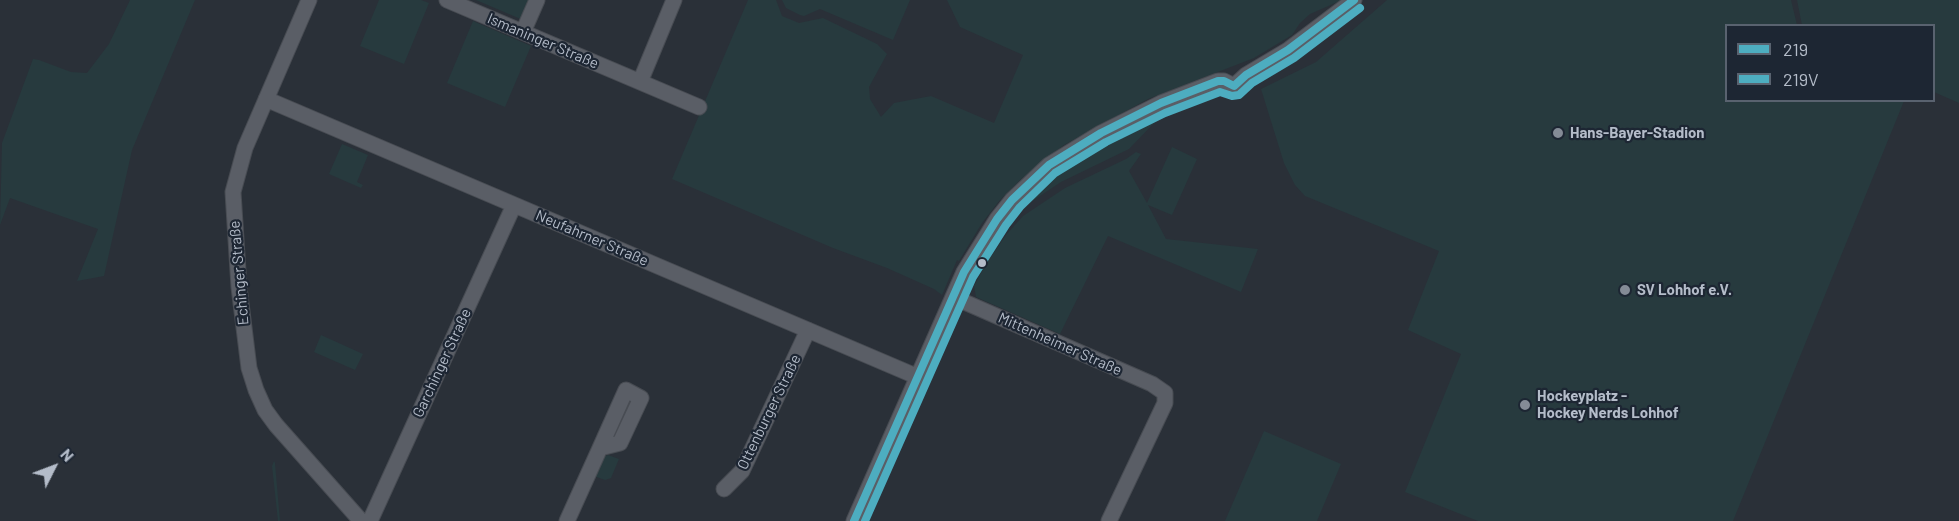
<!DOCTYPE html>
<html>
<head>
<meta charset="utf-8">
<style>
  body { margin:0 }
  #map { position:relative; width:1959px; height:521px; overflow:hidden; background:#2a3038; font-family:Barlow,sans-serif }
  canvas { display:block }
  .legend { position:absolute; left:1725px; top:24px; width:210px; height:78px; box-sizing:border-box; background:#1d2633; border:2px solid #59626f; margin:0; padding:8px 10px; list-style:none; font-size:18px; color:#b4bcc9 }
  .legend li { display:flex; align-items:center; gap:12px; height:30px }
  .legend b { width:30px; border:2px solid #59626f }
  .north { position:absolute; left:24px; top:437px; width:60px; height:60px; -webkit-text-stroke:4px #1d2633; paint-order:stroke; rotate:48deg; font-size:16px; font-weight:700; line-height:24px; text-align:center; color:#b4bcc9 }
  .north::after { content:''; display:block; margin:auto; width:21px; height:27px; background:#b4bcc9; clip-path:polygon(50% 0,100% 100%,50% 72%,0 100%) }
</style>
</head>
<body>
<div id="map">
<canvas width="1959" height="521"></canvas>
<ul class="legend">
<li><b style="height:8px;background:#4dadc0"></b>219</li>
<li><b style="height:8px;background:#4dadc0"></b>219V</li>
</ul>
<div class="north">N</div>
</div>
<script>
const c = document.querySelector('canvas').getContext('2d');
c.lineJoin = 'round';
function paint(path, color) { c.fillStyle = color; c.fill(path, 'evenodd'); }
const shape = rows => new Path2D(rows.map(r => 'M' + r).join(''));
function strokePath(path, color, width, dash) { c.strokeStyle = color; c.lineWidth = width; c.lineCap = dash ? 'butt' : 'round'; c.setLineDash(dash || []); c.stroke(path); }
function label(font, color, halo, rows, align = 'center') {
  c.font = font + ' Barlow,sans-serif'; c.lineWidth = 4.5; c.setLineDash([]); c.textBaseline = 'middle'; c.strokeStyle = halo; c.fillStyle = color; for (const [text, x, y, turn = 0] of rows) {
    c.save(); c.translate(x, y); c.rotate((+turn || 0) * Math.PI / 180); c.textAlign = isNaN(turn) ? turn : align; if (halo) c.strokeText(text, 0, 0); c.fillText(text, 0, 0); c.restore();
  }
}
paint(shape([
  [130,0,195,0,132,150,104,276,77,281,98,229,10,198,0,225,2,143,33,59,39,60,71,72,87,73,109,44],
  [379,0,421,0,429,3,404,64,360,46],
  [476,0,531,0,523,20],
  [748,0,776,0,782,16,799,23,823,18,877,44,887,54,869,87,870,99,881,117,894,103,931,96,994,123,1023,55,960,27,947,0,1342,0,1310,14,1300,23,1292,35,1254,58,1148,99,1064,145,1020,180,1000,200,982,223,959,261,957,260,942,295,934,289,887,268,833,248,672,179],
  [782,0,910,0,893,40,820,9,804,16,800,15,786,8],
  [1387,0,1791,0,1797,25,1726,26,1726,100,1904,101,1733,521,1478,521,1405,492,1461,354,1408,330,1439,251,1305,196,1295,185,1284,163,1261,89,1316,62],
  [1797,0,1959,0,1959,103,1934,92,1934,26,1802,25],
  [473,21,531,46,505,107,447,83],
  [1150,114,1155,122,1129,149,1061,182,1034,200,1019,211,1005,226,984,256,980,254,1007,215,1046,176,1091,145],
  [342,144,368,155,357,182,363,185,361,188,329,174],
  [1172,147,1197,159,1172,215,1148,205,1166,239,1258,249,1241,292,1108,236,1060,334,976,297,974,286,986,264,1006,235,1023,216,1065,188,1126,159,1136,152,1141,154,1129,171,1147,203],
  [321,335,363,354,355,370,314,352],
  [1264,431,1341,464,1317,521,1225,521],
  [608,455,619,459,611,478,605,480,594,476,603,457],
  [274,461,275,463,280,521,278,521,272,466]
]), '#273a3e');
const street = shape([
  [309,0,245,148,233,192,239,287,249,368,256,390,265,410,276,425,361,521],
  [447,0,699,107],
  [523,32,537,0],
  [640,82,674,0],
  [266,99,918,377],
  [953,297,1152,384,1165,393,1165,403,1109,521],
  [724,489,742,471,808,330],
  [370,521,514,205],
  [567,521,600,448,626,390,641,398,620,443,600,448],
  [854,521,964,272,997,219,1012,200,1049,165,1101,133,1161,103,1218,81,1224,81,1234,86,1246,75,1288,50,1354,0]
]);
strokePath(street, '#484c53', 17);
strokePath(street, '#5a5e66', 15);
strokePath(shape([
  [854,521,964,272,997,219,1012,200,1049,165,1101,133,1161,103,1218,81,1224,81,1234,86,1246,75,1288,50,1354,0]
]), '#4dadc0', 8);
strokePath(shape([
  [865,521,973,277,1006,225,1020,207,1055,173,1106,142,1165,113,1220,92,1232,96,1239,95,1252,83,1294,58,1360,8]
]), '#4dadc0', 8);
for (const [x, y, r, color] of [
  [1558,133,6,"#848b96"],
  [982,263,5,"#b4bcc9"],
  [1625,290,6,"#848b96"],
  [1525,405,6,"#848b96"]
]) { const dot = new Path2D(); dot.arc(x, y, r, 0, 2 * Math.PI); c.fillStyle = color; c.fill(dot); strokePath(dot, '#1d2633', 2); }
label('15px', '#b4bcc9', '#1d2633', [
  ["Ismaninger Straße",543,41,23],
  ["Neufahrner Straße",592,238,23],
  ["Echinger Straße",239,273,-95],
  ["Mittenheimer Straße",1060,344,24],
  ["Garchinger Straße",442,363,-65],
  ["Ottenburger Straße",769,412,-64]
]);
label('bold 15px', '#b4bcc9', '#1d2633', [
  ["Hans-Bayer-Stadion",1570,133],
  ["SV Lohhof e.V.",1637,290],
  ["Hockeyplatz -",1537,396],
  ["Hockey Nerds Lohhof",1537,413]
], 'left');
</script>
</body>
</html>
